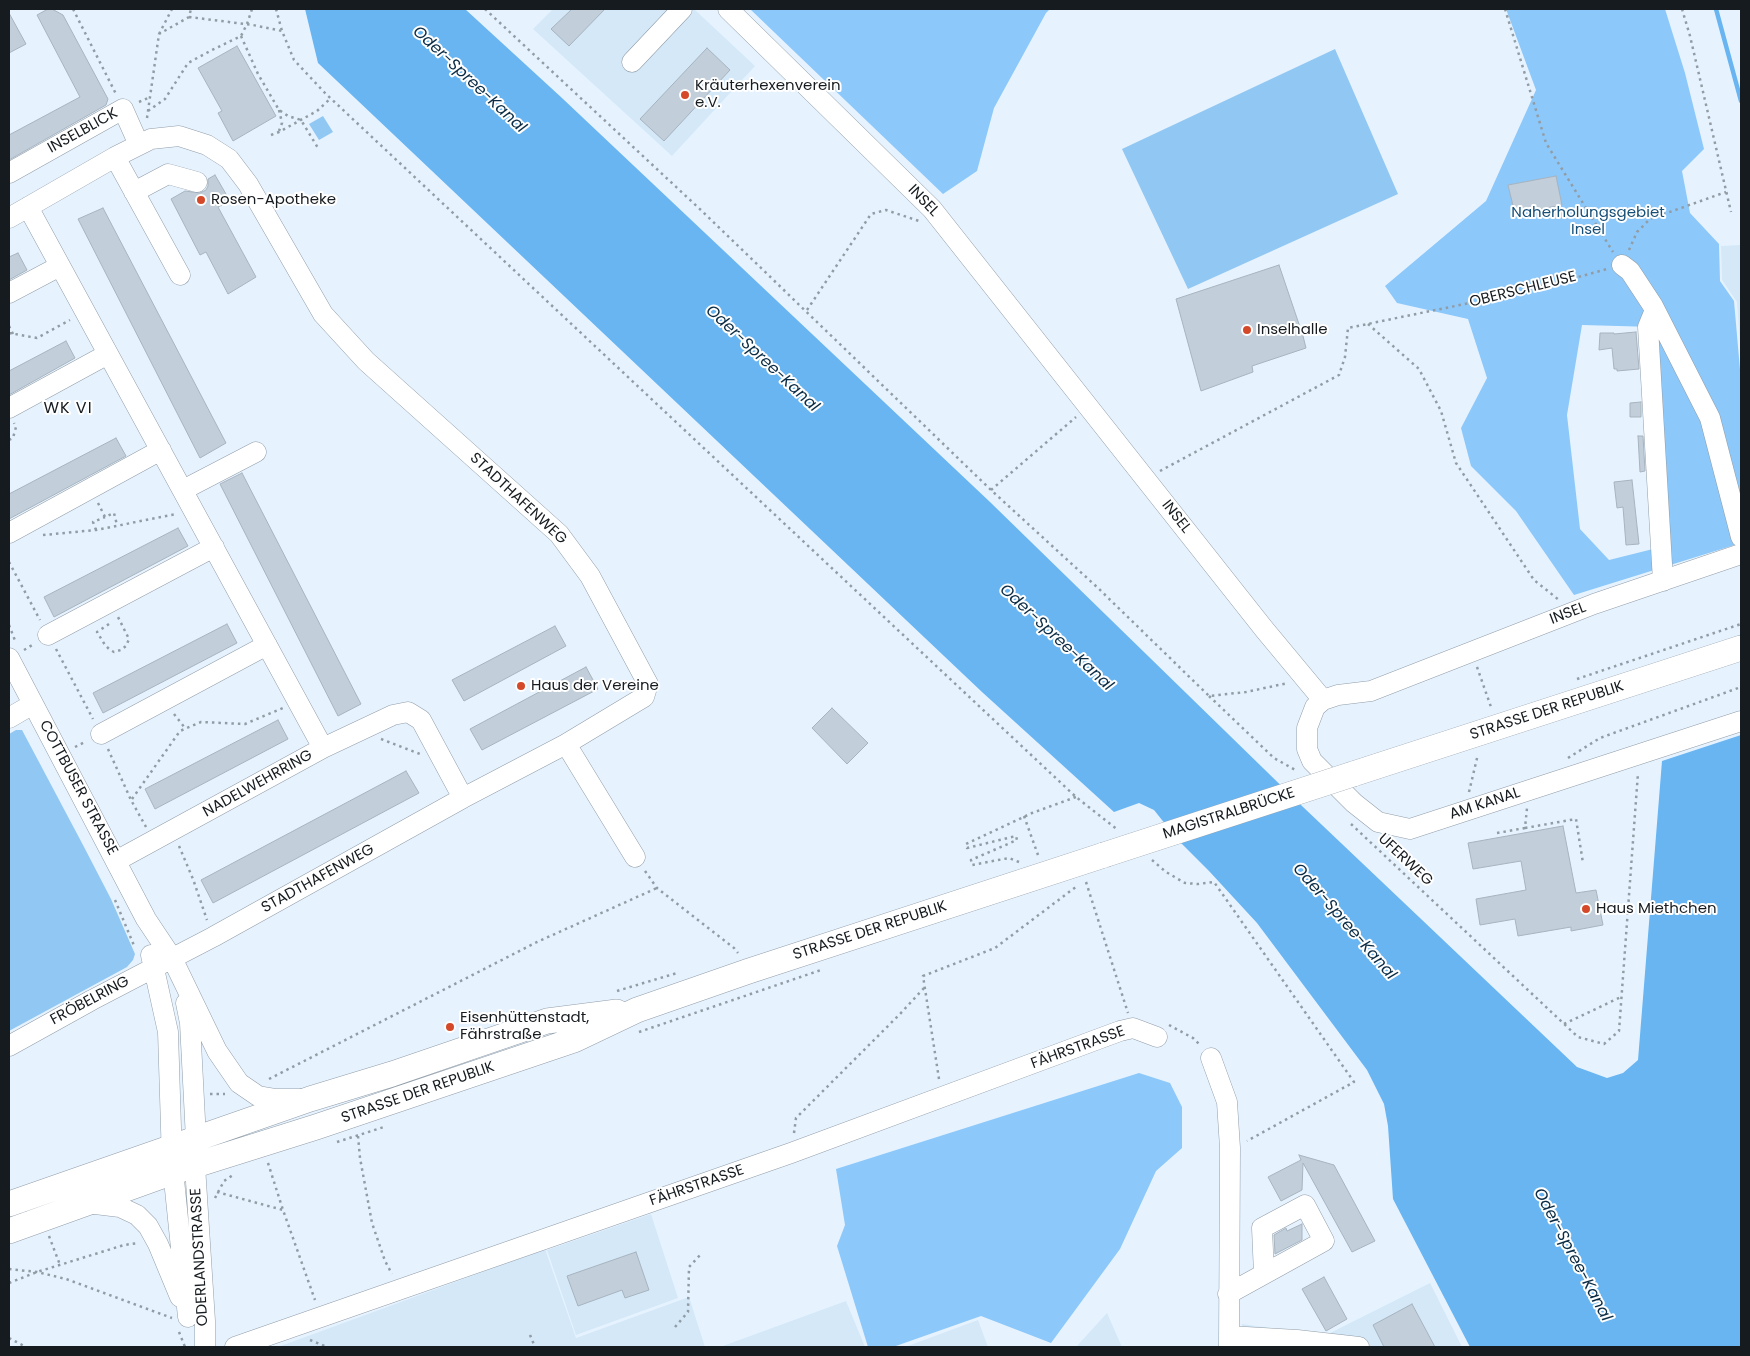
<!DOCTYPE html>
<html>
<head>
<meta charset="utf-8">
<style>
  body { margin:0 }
  #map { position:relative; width:1750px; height:1356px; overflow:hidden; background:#e6f3ff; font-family:Poppins,sans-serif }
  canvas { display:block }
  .frame { position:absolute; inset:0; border:10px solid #161b1f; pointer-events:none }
</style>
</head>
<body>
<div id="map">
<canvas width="1750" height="1356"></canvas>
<div class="frame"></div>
</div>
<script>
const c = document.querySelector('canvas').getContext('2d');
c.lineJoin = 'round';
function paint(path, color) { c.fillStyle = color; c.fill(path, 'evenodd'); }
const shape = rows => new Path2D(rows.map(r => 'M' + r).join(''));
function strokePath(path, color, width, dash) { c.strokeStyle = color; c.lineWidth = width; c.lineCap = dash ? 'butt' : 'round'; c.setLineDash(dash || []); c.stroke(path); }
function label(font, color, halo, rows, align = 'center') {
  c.font = font + ' Poppins,sans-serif'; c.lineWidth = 4; c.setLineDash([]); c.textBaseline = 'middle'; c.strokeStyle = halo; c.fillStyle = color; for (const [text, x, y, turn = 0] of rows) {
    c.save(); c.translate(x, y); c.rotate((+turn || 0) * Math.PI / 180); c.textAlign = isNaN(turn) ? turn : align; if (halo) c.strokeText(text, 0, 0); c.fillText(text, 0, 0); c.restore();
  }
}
paint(shape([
  [553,9,694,9,755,66,672,156,533,29],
  [1741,245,1741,356,1737,302,1722,280,1721,246],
  [651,1214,678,1298,576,1335,547,1250],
  [545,1249,576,1338,689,1297,705,1347,278,1347],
  [1430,1283,1462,1347,1241,1347,1242,1324,1324,1336],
  [846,1301,865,1347,720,1347],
  [1107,1313,1122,1347,1076,1347],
  [978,1320,988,1347,905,1347]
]), '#d4e8f8');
paint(shape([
  [1335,49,1398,194,1188,289,1122,149],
  [323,116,333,132,319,140,309,124],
  [16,730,22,730,83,845,111,899,135,954,133,960,127,967,9,1031,9,734]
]), '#91c7f3');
paint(shape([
  [750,9,1050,9,1046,13,994,108,977,171,943,194],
  [1506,9,1665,9,1685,73,1704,149,1682,171,1690,213,1719,244,1720,281,1734,301,1741,381,1741,543,1574,595,1516,511,1471,466,1461,428,1487,378,1468,319,1397,303,1385,286,1486,201,1536,90],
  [1582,325,1654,327,1665,546,1609,560,1580,529,1567,415],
  [1139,1073,1170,1083,1182,1107,1182,1148,1156,1171,1120,1249,1051,1343,981,1316,893,1347,868,1347,837,1246,845,1225,836,1169]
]), '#8cc8fa');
paint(shape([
  [305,9,465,9,562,98,990,502,1302,806,1577,1067,1607,1078,1623,1073,1638,1060,1662,761,1741,735,1741,1347,1470,1347,1393,1199,1388,1126,1384,1104,1367,1070,1257,923,1209,871,1178,840,1154,810,1139,803,1114,812,982,692,318,63]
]), '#68b5f2');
strokePath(shape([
  [1716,9,1741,101]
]), '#68b5f2', 4.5);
const building = shape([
  [48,9,52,9,63,15,108,99,106,105,9,160,9,135,80,97,37,15,48,9],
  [572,9,605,9,569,46,551,29,572,9],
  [9,13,26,44,9,53,9,13],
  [237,46,276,116,233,141,218,113,222,111,198,68,237,46],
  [707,48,730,70,664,141,640,119,707,48],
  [215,175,230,201,218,207,256,277,228,294,206,252,200,255,171,199,185,191,200,193,206,190,208,186,208,179,215,175],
  [1556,176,1562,205,1515,214,1508,185,1556,176],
  [103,208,226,443,200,458,78,219,103,208],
  [18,253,27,270,9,280,9,257,18,253],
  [1279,265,1303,336,1306,348,1252,366,1253,372,1201,391,1176,299,1279,265],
  [1636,332,1639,369,1617,371,1617,369,1614,369,1612,348,1599,350,1600,333,1614,333,1614,334,1636,332],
  [66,341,75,358,9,395,9,371,66,341],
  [1641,402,1641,417,1630,417,1630,403,1641,402],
  [1638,436,1643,436,1645,471,1640,472,1638,436],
  [116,438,126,456,9,519,9,494,116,438],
  [242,473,361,704,338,716,220,484,242,473],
  [1632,480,1639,544,1626,545,1623,507,1617,508,1614,482,1632,480],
  [178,528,188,546,54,617,44,597,178,528],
  [227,624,237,643,103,713,93,693,227,624],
  [555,626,566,646,464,701,452,680,555,626],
  [586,667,598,689,482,750,470,729,586,667],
  [832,708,868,743,847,764,812,728,832,708],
  [278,720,288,739,155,809,145,789,278,720],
  [406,771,419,793,213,903,201,880,406,771],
  [1563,826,1576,893,1596,890,1603,925,1571,931,1571,927,1518,936,1515,919,1480,925,1476,899,1526,890,1521,861,1473,869,1468,843,1563,826],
  [1299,1155,1334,1165,1375,1241,1352,1252,1303,1163,1302,1190,1281,1201,1268,1177,1301,1160,1299,1155],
  [1302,1224,1302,1240,1275,1254,1274,1235,1286,1228,1287,1231,1302,1224],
  [636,1252,649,1290,625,1298,622,1290,578,1306,567,1276,636,1252],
  [1324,1277,1347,1319,1326,1331,1302,1289,1324,1277],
  [1412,1304,1435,1347,1384,1347,1373,1325,1412,1304]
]);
paint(building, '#c2cfda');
strokePath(building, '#a7b4bf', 1);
const minor = shape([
  [728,9,932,209,1264,629,1323,700],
  [632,62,682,9],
  [115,157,180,275],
  [9,173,123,109,139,145],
  [134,192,168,174,197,182],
  [28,207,323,748,116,861],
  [9,218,115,157,151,139,179,136,207,145,229,159,248,184,323,314,366,361,559,534,590,576,648,684,644,697,566,744,463,798,213,937,92,1000,9,1046],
  [1622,265,1630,271,1653,306,1710,418,1741,537],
  [9,293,60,266],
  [1655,310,1648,327,1663,581],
  [9,408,108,354],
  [183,490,256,452],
  [9,533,161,450],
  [1741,554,1594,604,1371,691,1338,695,1323,700,1315,707,1307,728,1307,749,1312,761,1354,803,1378,822,1410,829,1741,721],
  [48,635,214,547],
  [9,658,146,919,172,958,217,1051,239,1083,258,1096,276,1099,301,1099],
  [9,718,33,704],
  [101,734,267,645],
  [566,744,635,857],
  [323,748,393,715,408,712,421,720,463,798],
  [151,955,168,1032,172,1160,188,1317],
  [186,1003,190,1023,196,1139,195,1166,205,1321,205,1347],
  [1211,1058,1227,1102,1230,1148,1229,1347],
  [87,1203,120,1207,137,1215,148,1226,158,1244,180,1297],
  [1228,1294,1324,1241,1305,1205,1262,1228,1264,1274],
  [1229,1336,1297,1340,1296,1347],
  [1297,1340,1359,1347],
  [235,1347,791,1153,1120,1031,1133,1028,1157,1037]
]);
const major = shape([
  [1353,774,1741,648],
  [9,1204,310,1099,392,1074,547,1021,617,1012],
  [9,1231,173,1172,316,1127,574,1040,637,1010,749,971,1104,855]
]);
strokePath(minor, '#919da8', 21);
strokePath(major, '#919da8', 26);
strokePath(shape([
  [73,9,116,94],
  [276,9,282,31,294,60,325,93,1076,797,1118,830],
  [485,9,703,212,991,490,1098,588,1209,696,1246,692,1288,683],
  [1505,9,1546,143,1613,252],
  [1682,9,1690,36,1731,212],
  [189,17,253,25,282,31],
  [159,34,172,9],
  [241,36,258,74,279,110,288,116,301,120,318,148],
  [139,102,150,97],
  [279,110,282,123,279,131],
  [148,111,165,99,188,63,212,50,241,36,247,24,252,9],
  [147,118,159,34,189,17,191,9],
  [271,135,279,132,317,111,331,98],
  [1629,250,1637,232,1650,219,1726,192],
  [807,310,871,214,886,210,919,221],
  [1368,324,1419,369,1441,411,1456,463,1534,580,1559,600],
  [9,326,13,334],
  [9,333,37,338,70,320],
  [9,440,13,438,16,427,14,423],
  [1160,471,1339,375,1345,357,1348,328,1528,291,1607,269],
  [991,490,1076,417],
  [98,503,105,517,114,513,117,525],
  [96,530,93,522,105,517],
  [43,535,96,530,176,514],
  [9,562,40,620],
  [109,624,97,632,105,645,110,650,114,652,121,650,126,646,129,639,118,617],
  [9,625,16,643],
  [56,649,93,719],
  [24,650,34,644],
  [1477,667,1491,707],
  [1577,679,1741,624],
  [1209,696,1274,758,1297,771],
  [174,714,185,728],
  [381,739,420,754],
  [75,747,85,742],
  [108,749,131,800,146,827],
  [1568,758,1600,738,1741,687],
  [1469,792,1478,754],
  [132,799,180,731,201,722,245,724,283,708],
  [1024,816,1038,855],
  [1351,824,1578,1037,1604,1044,1619,1031,1638,773],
  [1525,828,1576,819,1583,863],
  [1497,833,1525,828,1527,808],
  [179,846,193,879,207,920],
  [1152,860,1166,872,1185,883,1198,884,1214,882,1354,1082,1247,1141],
  [1019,862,1009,858,972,865,971,860,1017,840,1016,836,967,848,966,844,1032,813,1076,797],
  [645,871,657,888,734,948,738,953],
  [1086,882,1128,1013],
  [115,900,135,948],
  [617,991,677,973],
  [1564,1024,1621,997],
  [1169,1025,1193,1038,1200,1045],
  [639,1032,821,970],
  [269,1079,537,942,657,888],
  [939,1079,923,976,995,948,1077,886],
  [210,1094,225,1094],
  [794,1133,796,1118,900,1014,925,987],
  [358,1136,360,1158,372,1223,385,1261,392,1274],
  [337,1142,384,1127],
  [268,1163,283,1210,315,1300],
  [217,1192,283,1210],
  [215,1198,224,1181,233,1175],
  [49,1236,60,1265],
  [9,1269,37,1272,66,1279,172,1318],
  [9,1283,37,1272,124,1245,138,1243],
  [675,1327,688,1312,689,1267,701,1254],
  [179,1332,185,1347],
  [530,1335,535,1347],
  [9,1338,26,1347],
  [310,1340,327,1347]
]), '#929ca5', 2.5, [2.5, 4]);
strokePath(minor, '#fff', 20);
strokePath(major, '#fff', 25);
const majorBridge = shape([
  [1104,855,1353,774]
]);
strokePath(majorBridge, '#919da8', 26, []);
strokePath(majorBridge, '#fff', 25);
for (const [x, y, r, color] of [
  [685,95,5,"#d34929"],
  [201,200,5,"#d34929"],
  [1247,330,5,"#d34929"],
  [521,686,5,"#d34929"],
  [1586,909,5,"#d34929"],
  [450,1027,5,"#d34929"]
]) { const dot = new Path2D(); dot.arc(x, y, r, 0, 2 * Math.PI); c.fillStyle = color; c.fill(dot); strokePath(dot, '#fff', 2); }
label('15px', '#161b1f', '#fff', [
  ["Kräuterhexenverein",695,86],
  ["e.V.",695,103],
  ["Rosen-Apotheke",211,200],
  ["Inselhalle",1257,330],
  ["Haus der Vereine",531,686],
  ["Haus Miethchen",1596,909],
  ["Eisenhüttenstadt,",460,1018],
  ["Fährstraße",460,1035]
], 'left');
label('15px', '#161b1f', '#fff', [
  ["INSELBLICK",83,131,-29],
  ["INSEL",923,201,46],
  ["OBERSCHLEUSE",1523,290,-14],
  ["STADTHAFENWEG",518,499,43],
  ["INSEL",1176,517,52],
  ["INSEL",1568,614,-21],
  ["STRASSE DER REPUBLIK",1547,711,-18],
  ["NADELWEHRRING",258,784,-29],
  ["COTTBUSER STRASSE",78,788,62],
  ["AM KANAL",1485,804,-18],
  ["MAGISTRALBRÜCKE",1229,814,-18],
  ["UFERWEG",1405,860,43],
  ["STADTHAFENWEG",318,879,-29],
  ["STRASSE DER REPUBLIK",870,931,-18],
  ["FRÖBELRING",90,1001,-28],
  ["FÄHRSTRASSE",1078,1048,-20],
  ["STRASSE DER REPUBLIK",418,1093,-19],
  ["FÄHRSTRASSE",697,1186,-19],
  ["ODERLANDSTRASSE",200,1257,-93]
]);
label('15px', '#164f77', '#fff', [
  ["Naherholungsgebiet",1588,213],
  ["Insel",1588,230]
]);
label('italic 16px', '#0a2c45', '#fff', [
  ["Oder-Spree-Kanal",469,80,43],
  ["Oder-Spree-Kanal",762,359,43],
  ["Oder-Spree-Kanal",1056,638,43],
  ["Oder-Spree-Kanal",1344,922,49],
  ["Oder-Spree-Kanal",1572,1255,62]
]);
c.letterSpacing = '1px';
label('16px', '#161b1f', '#fff', [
  ["WK VI",68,409]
]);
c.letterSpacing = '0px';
</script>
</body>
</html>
